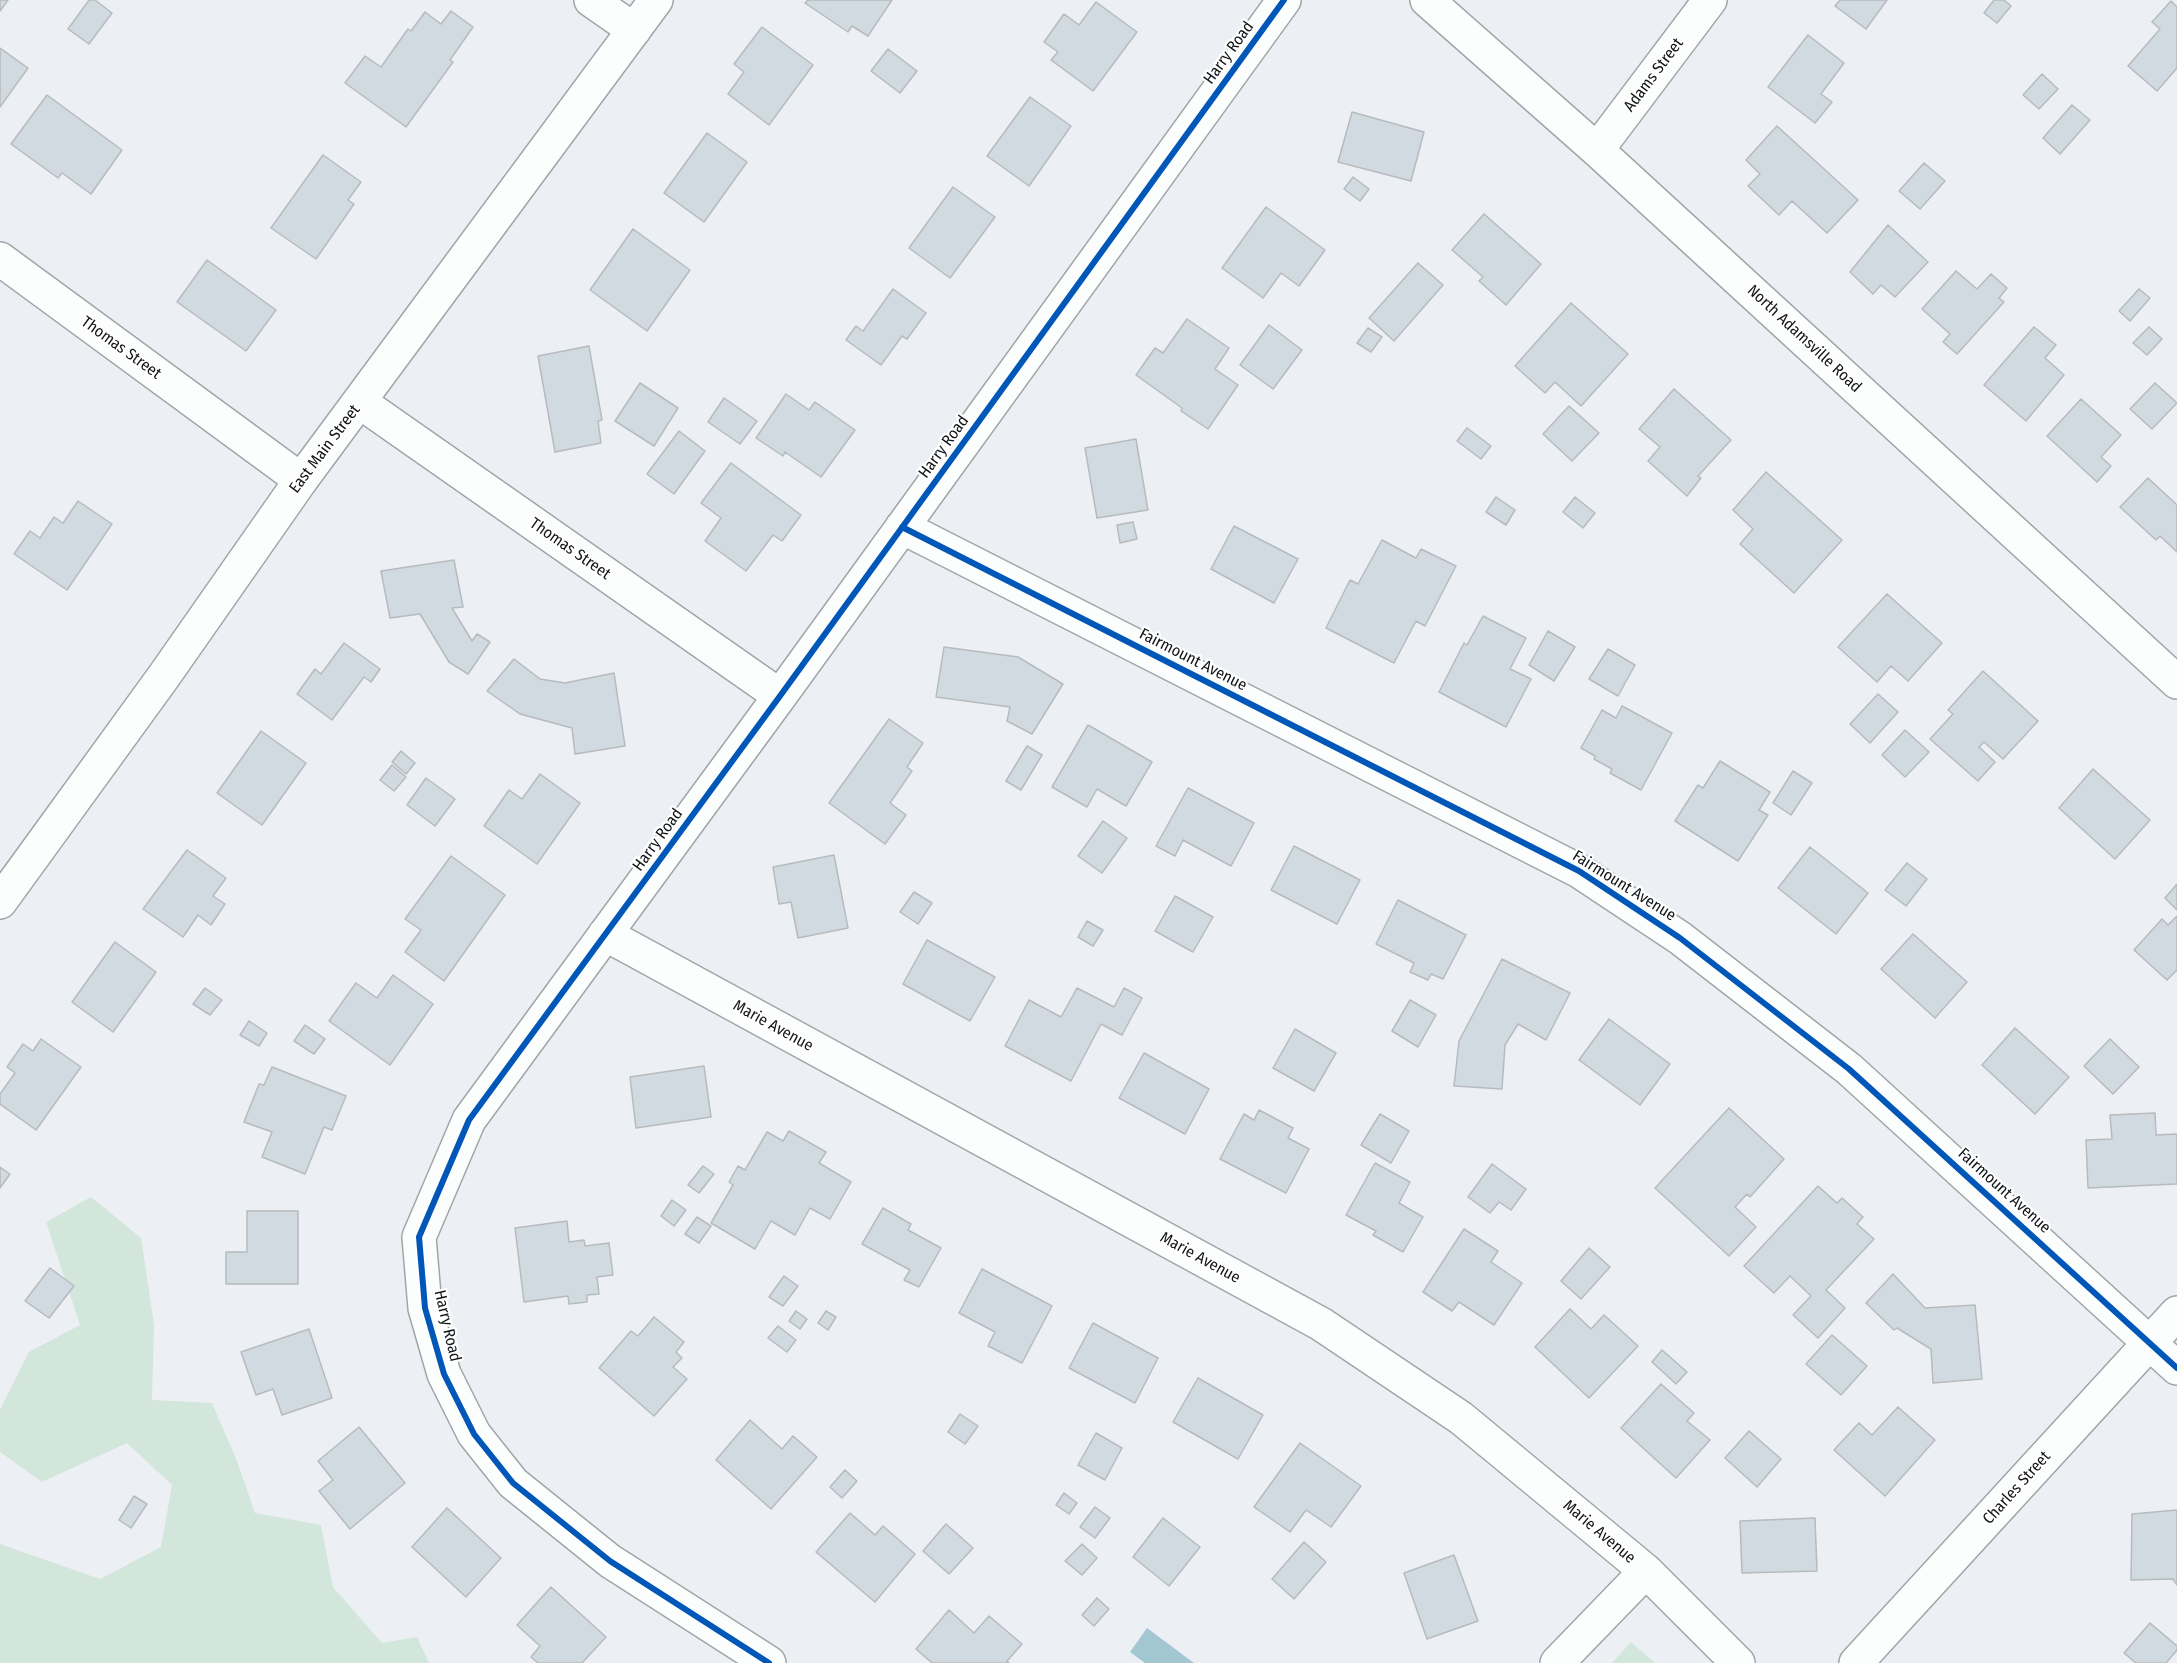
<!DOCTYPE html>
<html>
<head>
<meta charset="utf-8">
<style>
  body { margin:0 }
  canvas { display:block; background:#ecf0f4 }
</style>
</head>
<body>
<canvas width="2177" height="1663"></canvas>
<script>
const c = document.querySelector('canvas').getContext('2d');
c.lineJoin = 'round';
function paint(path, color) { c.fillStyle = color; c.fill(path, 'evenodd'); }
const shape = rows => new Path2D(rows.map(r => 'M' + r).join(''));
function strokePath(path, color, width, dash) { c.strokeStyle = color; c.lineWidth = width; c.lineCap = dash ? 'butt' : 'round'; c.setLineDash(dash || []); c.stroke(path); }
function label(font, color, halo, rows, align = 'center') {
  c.font = font + ' "Fira Sans Condensed",sans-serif'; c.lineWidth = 4.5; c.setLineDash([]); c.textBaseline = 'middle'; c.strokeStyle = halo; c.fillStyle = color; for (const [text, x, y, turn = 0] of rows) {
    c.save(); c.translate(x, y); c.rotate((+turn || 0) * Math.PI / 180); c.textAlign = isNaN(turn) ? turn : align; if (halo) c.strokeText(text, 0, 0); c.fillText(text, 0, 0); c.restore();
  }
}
paint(shape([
  [91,1197,141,1238,154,1325,152,1400,212,1403,237,1461,255,1513,321,1525,333,1587,382,1643,417,1637,429,1663,0,1663,0,1544,100,1579,161,1547,172,1485,127,1443,42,1482,0,1452,0,1410,29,1352,80,1325,46,1222],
  [1631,1642,1655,1663,1612,1663]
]), '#d3e6db');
paint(shape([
  [1147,1628,1194,1663,1145,1663,1130,1652]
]), '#a3c7d2');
const building = shape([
  [0,0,8,0,0,11,0,0],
  [89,0,95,0,112,13,89,44,68,29,89,0],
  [808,0,892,0,868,36,852,26,848,32,805,3,808,0],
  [1840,0,1887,0,1866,29,1835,6,1840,0],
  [1994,0,2004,0,2011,6,1997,23,1984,13,1994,0],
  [2171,1,2177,7,2177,68,2157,91,2128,66,2160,29,2152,22,2171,1],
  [1096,2,1137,32,1093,91,1051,60,1058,52,1044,42,1064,14,1079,25,1096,2],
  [451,11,473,27,450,60,453,62,406,127,345,83,365,56,381,67,408,29,411,31,425,12,441,24,451,11],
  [762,27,813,65,769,125,728,94,744,72,734,64,762,27],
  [1808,35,1844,63,1821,94,1832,102,1815,123,1768,87,1808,35],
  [0,48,28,68,0,107,0,48],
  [888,49,917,71,900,93,871,71,888,49],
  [2042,74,2058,89,2039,109,2023,95,2042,74],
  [47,95,122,150,91,194,62,173,58,178,11,144,47,95],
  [1030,97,1071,126,1029,186,987,156,1030,97],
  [2072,105,2090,120,2060,154,2043,138,2072,105],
  [1352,112,1424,132,1411,181,1338,162,1352,112],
  [1777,126,1858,200,1827,233,1792,201,1779,215,1748,186,1760,174,1746,160,1777,126],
  [707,133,747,162,704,222,664,193,707,133],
  [323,155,361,182,348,200,354,204,316,259,271,228,323,155],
  [1924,163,1945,181,1920,209,1899,191,1924,163],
  [1353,177,1369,189,1360,201,1344,189,1353,177],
  [953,187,995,217,950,278,909,248,953,187],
  [1266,207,1325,250,1299,286,1281,273,1263,298,1222,268,1266,207],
  [1484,214,1541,264,1506,305,1479,281,1483,277,1452,250,1484,214],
  [1888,225,1928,262,1895,297,1881,285,1873,294,1850,272,1888,225],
  [633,229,690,270,647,331,590,290,633,229],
  [207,260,276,310,246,351,177,302,207,260],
  [1418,263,1443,285,1394,341,1369,318,1418,263],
  [1956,271,1977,289,1991,274,2007,288,1999,298,2004,302,1957,354,1943,342,1950,334,1922,309,1956,271],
  [893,289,926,313,907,339,902,336,881,365,846,340,856,326,863,331,893,289],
  [2139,289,2150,298,2130,321,2119,311,2139,289],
  [1571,303,1628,354,1581,406,1555,382,1545,393,1515,366,1571,303],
  [1187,319,1229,348,1215,369,1238,385,1208,429,1181,411,1182,408,1136,375,1155,348,1163,353,1187,319],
  [1269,325,1302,350,1273,389,1240,365,1269,325],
  [2034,327,2056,345,2045,358,2064,375,2026,421,1984,385,2034,327],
  [2149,327,2162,339,2147,355,2133,343,2149,327],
  [1368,328,1382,337,1371,352,1357,343,1368,328],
  [589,346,602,420,598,421,601,443,555,452,538,356,589,346],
  [640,383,678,408,654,446,615,421,640,383],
  [2155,383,2177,403,2152,429,2130,409,2155,383],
  [1674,389,1731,440,1698,476,1701,478,1687,496,1648,461,1660,447,1639,429,1674,389],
  [786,394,809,410,815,402,855,430,821,477,785,452,783,456,756,438,786,394],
  [724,398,757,421,740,444,708,422,724,398],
  [2081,399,2121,435,2101,457,2111,466,2097,482,2047,436,2081,399],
  [1569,406,1599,433,1572,461,1543,434,1569,406],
  [1467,428,1491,446,1481,459,1457,441,1467,428],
  [679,431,705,451,674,494,647,474,679,431],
  [1136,439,1148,510,1097,518,1085,448,1136,439],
  [731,463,801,515,782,541,773,535,746,571,705,541,721,518,701,503,731,463],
  [1766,472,1842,540,1794,593,1740,544,1753,529,1733,510,1766,472],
  [2148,478,2177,505,2177,552,2160,536,2156,540,2120,507,2148,478],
  [1496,497,1515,510,1506,525,1486,512,1496,497],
  [1575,497,1595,513,1583,528,1563,512,1575,497],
  [78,501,112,524,67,590,14,554,30,531,40,538,54,517,63,523,78,501],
  [1133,522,1137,539,1120,543,1117,525,1133,522],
  [1234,526,1298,559,1274,603,1211,569,1234,526],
  [1382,540,1416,558,1421,549,1456,566,1425,626,1416,621,1394,663,1326,628,1350,580,1358,584,1382,540],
  [454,560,463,607,452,608,472,641,477,634,490,642,468,674,449,662,420,614,390,618,381,571,454,560],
  [1887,594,1942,643,1908,681,1891,666,1877,682,1838,647,1887,594],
  [1483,616,1526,638,1510,669,1531,679,1506,727,1439,692,1464,643,1467,645,1483,616],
  [1548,631,1575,647,1554,681,1529,665,1548,631],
  [344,643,380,669,371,682,364,677,332,720,297,694,315,669,321,674,344,643],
  [944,647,1018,657,1063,684,1032,734,1007,721,1010,707,936,697,944,647],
  [1608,649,1635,665,1618,696,1589,679,1608,649],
  [514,659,540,679,565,683,614,673,625,746,575,754,572,728,520,714,487,691,514,659],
  [1983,671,2038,721,2003,759,1984,742,1979,747,1995,762,1978,781,1930,739,1953,714,1948,710,1983,671],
  [1878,694,1898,712,1870,743,1850,724,1878,694],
  [1622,706,1672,733,1641,790,1610,773,1612,769,1594,759,1595,756,1581,748,1602,710,1616,718,1622,706],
  [889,719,923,743,907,767,912,771,890,803,906,815,885,844,829,803,889,719],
  [1088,725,1152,762,1126,806,1097,789,1087,807,1052,787,1088,725],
  [1905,730,1929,752,1905,777,1882,755,1905,730],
  [261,731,306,763,262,825,217,793,261,731],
  [1027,746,1042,755,1021,790,1006,781,1027,746],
  [401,751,415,763,406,774,392,762,401,751],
  [1720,761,1770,792,1759,810,1768,815,1738,861,1675,821,1698,785,1703,788,1720,761],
  [392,765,406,777,394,791,380,780,392,765],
  [2093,769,2150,820,2115,859,2059,808,2093,769],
  [1793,771,1812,783,1791,815,1773,803,1793,771],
  [540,774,580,803,537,864,484,826,509,790,522,799,540,774],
  [426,778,455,799,435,826,407,805,426,778],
  [1188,788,1254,823,1231,866,1183,840,1175,856,1156,846,1188,788],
  [1103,821,1127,838,1102,873,1078,856,1103,821],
  [1294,846,1360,880,1337,924,1271,890,1294,846],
  [1810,847,1868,893,1836,934,1778,888,1810,847],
  [187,850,226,878,213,896,225,904,211,925,198,915,183,937,143,909,187,850],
  [834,855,848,928,798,938,791,902,779,904,773,867,834,855],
  [451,856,505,895,444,981,405,952,421,930,405,919,451,856],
  [1907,863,1927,879,1906,906,1885,890,1907,863],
  [2177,884,2177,910,2165,898,2177,884],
  [914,892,932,903,918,924,900,912,914,892],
  [1175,896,1213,917,1193,952,1155,931,1175,896],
  [1398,900,1466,935,1443,979,1431,974,1428,980,1410,972,1414,963,1376,944,1398,900],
  [2177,916,2177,970,2167,980,2134,950,2162,919,2168,925,2177,916],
  [1087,921,1103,930,1093,946,1078,937,1087,921],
  [1913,934,1967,982,1935,1018,1881,969,1913,934],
  [927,940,995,977,970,1021,903,984,927,940],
  [115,942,156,972,113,1032,72,1002,115,942],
  [1502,959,1570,993,1546,1040,1518,1024,1505,1045,1502,1089,1454,1086,1459,1041,1502,959],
  [393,975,433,1004,390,1065,329,1021,356,983,377,998,393,975],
  [205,988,222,1000,210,1015,193,1004,205,988],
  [1077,988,1114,1007,1124,988,1142,998,1122,1035,1101,1024,1071,1081,1005,1046,1029,1000,1061,1017,1077,988],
  [1410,1000,1436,1015,1418,1047,1392,1031,1410,1000],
  [1609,1019,1670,1064,1640,1105,1579,1060,1609,1019],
  [249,1021,267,1033,259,1046,240,1035,249,1021],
  [305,1025,325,1039,314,1054,294,1041,305,1025],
  [2015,1028,2069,1077,2035,1114,1982,1065,2015,1028],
  [1295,1029,1336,1053,1314,1091,1273,1068,1295,1029],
  [41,1039,81,1067,36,1130,0,1104,0,1094,15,1073,7,1067,23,1044,33,1051,41,1039],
  [2110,1039,2139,1067,2113,1094,2084,1066,2110,1039],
  [1144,1053,1209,1089,1185,1134,1119,1098,1144,1053],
  [704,1066,711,1117,636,1128,630,1077,704,1066],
  [272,1067,346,1096,332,1130,324,1127,305,1174,262,1157,272,1132,244,1122,259,1084,264,1085,272,1067],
  [1729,1108,1784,1159,1750,1197,1747,1194,1735,1207,1756,1227,1729,1256,1655,1188,1729,1108],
  [1259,1110,1293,1128,1288,1138,1309,1149,1286,1193,1220,1159,1244,1114,1254,1120,1259,1110],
  [2155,1113,2156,1135,2177,1134,2177,1184,2088,1188,2086,1140,2112,1139,2110,1115,2155,1113],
  [1380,1114,1409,1131,1391,1163,1361,1145,1380,1114],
  [789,1131,826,1152,819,1163,851,1182,830,1219,810,1208,795,1235,771,1221,755,1249,711,1223,733,1185,729,1182,738,1166,745,1170,767,1132,783,1141,789,1131],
  [1375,1163,1410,1182,1399,1203,1423,1217,1403,1252,1373,1235,1376,1231,1346,1215,1375,1163],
  [1492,1164,1526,1189,1511,1210,1499,1202,1490,1213,1468,1197,1492,1164],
  [703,1166,714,1174,699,1193,688,1185,703,1166],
  [0,1167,10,1174,0,1188,0,1167],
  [1818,1186,1837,1203,1842,1198,1863,1217,1857,1224,1874,1239,1826,1290,1845,1308,1818,1338,1793,1315,1811,1296,1790,1276,1774,1293,1744,1266,1818,1186],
  [672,1200,686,1210,674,1226,661,1216,672,1200],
  [883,1208,911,1224,908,1230,941,1248,919,1287,904,1280,910,1270,862,1244,883,1208],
  [247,1211,298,1211,298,1284,226,1284,226,1252,247,1252,247,1211],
  [697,1217,711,1226,699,1243,685,1234,697,1217],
  [567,1221,569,1242,584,1240,585,1246,609,1243,613,1275,597,1277,599,1294,587,1295,587,1302,569,1304,568,1296,524,1302,515,1228,567,1221],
  [1464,1229,1498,1251,1491,1262,1522,1283,1494,1325,1459,1302,1452,1311,1423,1292,1464,1229],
  [1589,1248,1610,1267,1581,1299,1561,1281,1589,1248],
  [50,1268,74,1286,49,1318,25,1301,50,1268],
  [982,1269,1052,1306,1022,1363,988,1346,995,1332,959,1313,982,1269],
  [1893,1274,1925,1308,1975,1305,1982,1379,1933,1383,1931,1349,1897,1328,1894,1330,1866,1303,1893,1274],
  [784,1276,798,1286,783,1306,769,1297,784,1276],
  [1570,1309,1591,1329,1604,1315,1638,1346,1589,1398,1535,1347,1570,1309],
  [796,1311,807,1319,800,1329,789,1321,796,1311],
  [826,1311,836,1317,828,1330,818,1323,826,1311],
  [654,1317,684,1342,676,1352,682,1358,673,1367,687,1379,654,1416,599,1368,631,1331,638,1336,654,1317],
  [1093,1323,1158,1358,1135,1403,1069,1368,1093,1323],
  [778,1326,796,1340,787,1352,768,1338,778,1326],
  [309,1329,332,1398,282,1415,273,1389,256,1395,241,1352,309,1329],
  [1832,1335,1867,1366,1841,1395,1806,1364,1832,1335],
  [1662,1350,1687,1372,1676,1384,1652,1362,1662,1350],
  [1198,1378,1263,1415,1238,1459,1173,1422,1198,1378],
  [1661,1384,1694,1413,1687,1421,1710,1440,1676,1478,1621,1428,1661,1384],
  [1898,1407,1935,1440,1885,1496,1834,1450,1859,1423,1872,1435,1898,1407],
  [960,1414,978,1426,965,1444,948,1432,960,1414],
  [750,1420,782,1449,793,1436,817,1457,771,1509,716,1460,750,1420],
  [359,1427,405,1483,350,1529,319,1491,333,1480,318,1461,359,1427],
  [1749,1431,1781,1459,1757,1487,1725,1458,1749,1431],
  [1096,1433,1122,1448,1105,1480,1078,1465,1096,1433],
  [1300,1443,1361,1486,1331,1527,1306,1510,1290,1532,1254,1507,1300,1443],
  [845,1470,857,1481,842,1498,830,1487,845,1470],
  [1064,1493,1077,1503,1069,1514,1056,1505,1064,1493],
  [134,1496,147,1504,131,1528,119,1520,134,1496],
  [1095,1507,1110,1518,1095,1538,1080,1527,1095,1507],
  [447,1508,501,1558,466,1597,412,1547,447,1508],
  [2177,1510,2177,1585,2173,1579,2131,1580,2132,1514,2177,1510],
  [850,1513,875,1535,883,1526,915,1554,875,1602,816,1552,850,1513],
  [1163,1518,1200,1547,1169,1586,1133,1557,1163,1518],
  [1815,1518,1817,1571,1742,1573,1740,1521,1815,1518],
  [946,1524,973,1548,949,1574,923,1551,946,1524],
  [1304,1542,1326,1562,1294,1599,1272,1579,1304,1542],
  [1082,1544,1097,1558,1082,1575,1065,1561,1082,1544],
  [1454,1555,1478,1621,1427,1639,1404,1573,1454,1555],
  [551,1587,606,1637,582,1663,538,1663,531,1657,540,1646,517,1625,551,1587],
  [1097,1598,1109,1609,1094,1626,1082,1615,1097,1598],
  [949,1610,974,1633,989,1616,1022,1644,1007,1661,1009,1663,932,1663,916,1649,949,1610],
  [2150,1623,2177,1646,2177,1650,2166,1663,2136,1663,2124,1653,2150,1623]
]);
paint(building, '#d1d9e1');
strokePath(building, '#b7bbbe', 1.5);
const minor = shape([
  [591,0,634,30],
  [1427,0,1597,150,2177,682],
  [1597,150,1710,0],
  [0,259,301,480],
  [360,402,780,696],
  [902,527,1579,871,1680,938,1849,1069,2177,1368],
  [605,934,1321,1324,1461,1418,1646,1571,1738,1663],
  [769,1663,610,1561,513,1483,474,1434,444,1374,425,1308,419,1237,469,1120,780,696,1284,0],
  [1557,1663,1646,1571],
  [1856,1663,2177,1313]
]);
const tertiary = shape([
  [0,902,164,676,301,480,656,0]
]);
strokePath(minor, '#a2a5a8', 36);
strokePath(tertiary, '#a2a5a8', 36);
strokePath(minor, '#fcfdfd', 33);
strokePath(tertiary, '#fcfdfd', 33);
strokePath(shape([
  [902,527,1579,871,1680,938,1849,1069,2177,1368],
  [769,1663,610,1561,513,1483,474,1434,444,1374,425,1308,419,1237,469,1120,780,696,1284,0]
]), '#0057b8', 6);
label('16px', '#121518', '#fff', [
  ["Harry Road",1229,53,-54],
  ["Adams Street",1654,75,-53],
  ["North Adamsville Road",1804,339,43],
  ["Thomas Street",121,348,36],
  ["Harry Road",944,447,-54],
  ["East Main Street",325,449,-53],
  ["Thomas Street",570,549,35],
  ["Fairmount Avenue",1193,660,27],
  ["Harry Road",658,840,-54],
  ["Fairmount Avenue",1624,886,32],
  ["Marie Avenue",773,1026,29],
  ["Fairmount Avenue",2004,1191,42],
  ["Marie Avenue",1200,1258,29],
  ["Harry Road",447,1326,77],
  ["Charles Street",2017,1488,-48],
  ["Marie Avenue",1599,1532,40]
]);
</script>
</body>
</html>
